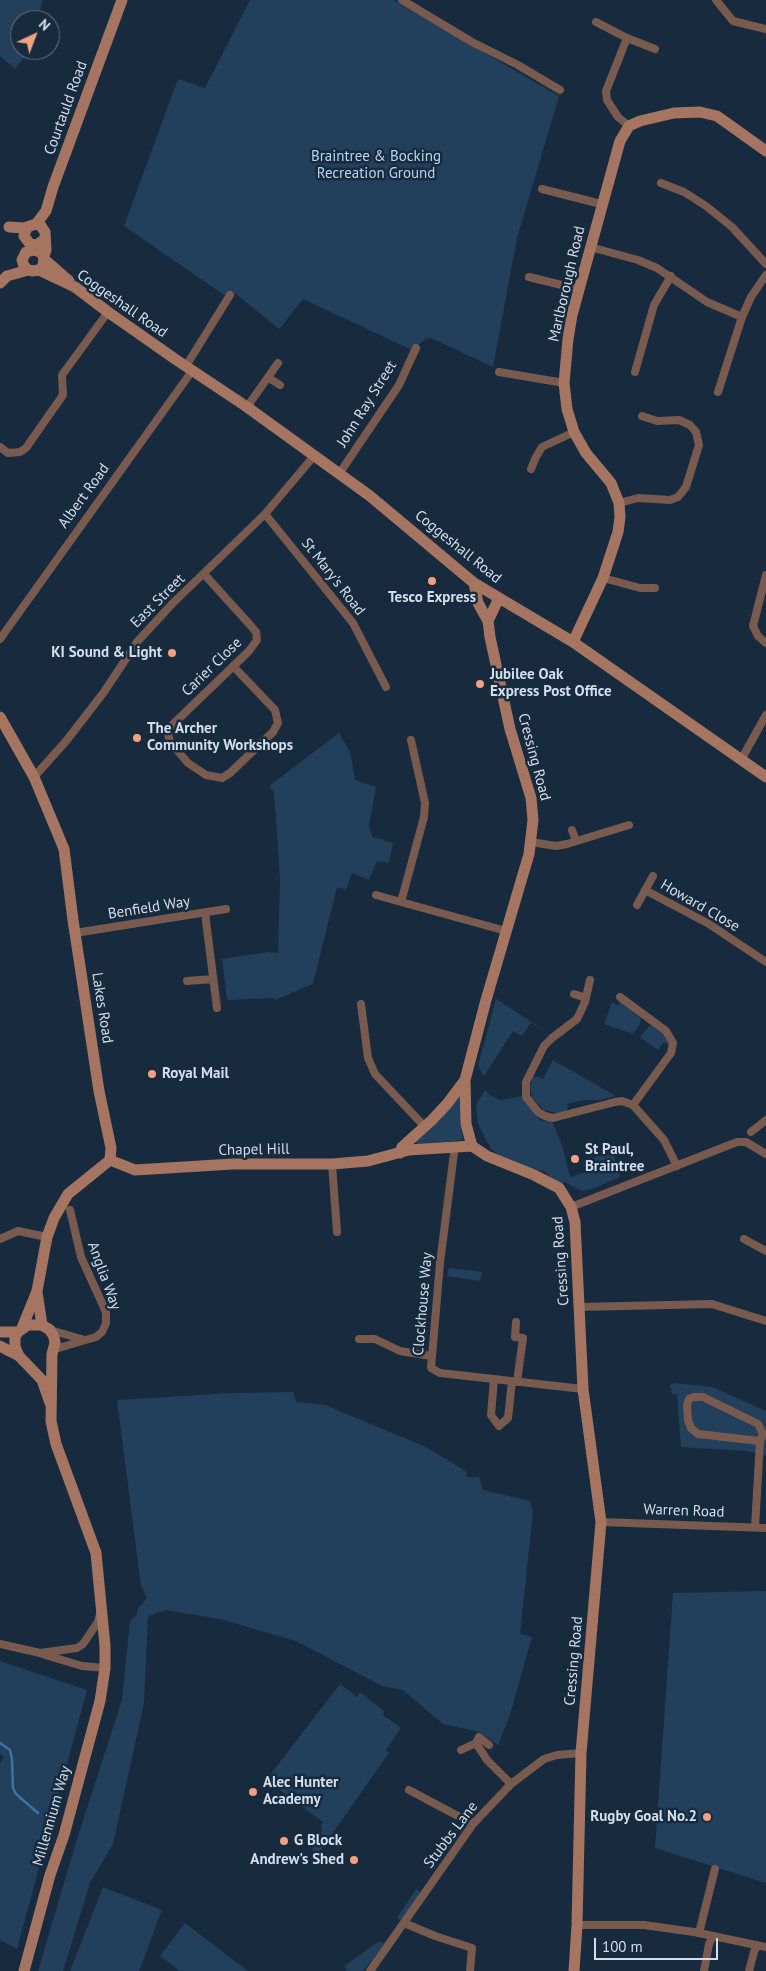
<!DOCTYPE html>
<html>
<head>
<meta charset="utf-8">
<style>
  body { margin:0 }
  #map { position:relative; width:766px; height:1971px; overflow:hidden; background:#182b3e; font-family:"PT Sans",sans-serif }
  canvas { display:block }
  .north { position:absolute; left:10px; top:10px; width:50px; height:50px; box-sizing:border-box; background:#182b3e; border:1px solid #627383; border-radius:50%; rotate:43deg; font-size:14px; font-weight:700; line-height:20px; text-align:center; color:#d2deeb }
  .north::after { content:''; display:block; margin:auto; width:18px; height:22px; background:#f2a080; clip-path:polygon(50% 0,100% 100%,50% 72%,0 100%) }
  .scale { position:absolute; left:594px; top:1938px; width:124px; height:22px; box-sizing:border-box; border:2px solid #d2deeb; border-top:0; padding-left:6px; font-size:15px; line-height:18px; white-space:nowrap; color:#d2deeb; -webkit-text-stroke:4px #182b3e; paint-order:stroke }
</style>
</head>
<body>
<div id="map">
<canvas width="766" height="1971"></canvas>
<div class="north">N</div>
<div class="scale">100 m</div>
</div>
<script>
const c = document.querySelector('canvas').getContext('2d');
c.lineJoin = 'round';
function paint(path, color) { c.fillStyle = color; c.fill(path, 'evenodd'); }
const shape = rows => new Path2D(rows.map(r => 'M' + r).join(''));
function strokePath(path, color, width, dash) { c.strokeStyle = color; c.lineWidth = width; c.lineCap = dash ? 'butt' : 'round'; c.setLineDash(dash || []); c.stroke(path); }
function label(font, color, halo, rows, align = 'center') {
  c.font = font + ' "PT Sans",sans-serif'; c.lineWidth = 5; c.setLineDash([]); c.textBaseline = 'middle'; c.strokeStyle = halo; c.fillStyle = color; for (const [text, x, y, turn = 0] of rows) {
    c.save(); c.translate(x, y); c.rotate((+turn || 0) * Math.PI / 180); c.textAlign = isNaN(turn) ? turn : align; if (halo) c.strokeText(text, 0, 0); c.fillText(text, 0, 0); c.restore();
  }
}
paint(shape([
  [0,0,43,0,37,20,20,20,20,50,29,50,15,69,0,56],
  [250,0,393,0,559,96,517,238,493,367,431,338,425,339,412,350,303,299,279,329,236,294,224,295,124,226,178,79,205,88],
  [339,733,350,752,355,780,376,787,369,826,373,838,383,839,384,841,393,843,390,859,388,863,377,861,369,880,352,873,346,890,337,887,313,984,275,1000,273,998,227,1000,222,959,269,952,278,953,280,881,277,834,274,792,269,786],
  [496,999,547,1032,531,1023,522,1036,513,1031,484,1076,478,1066],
  [621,1001,641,1019,640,1024,633,1034,604,1024,612,1002,618,1006],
  [650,1025,666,1036,669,1046,664,1042,658,1050,640,1037],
  [553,1060,616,1096,600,1100,586,1100,567,1104,568,1110,558,1113,544,1110,532,1098,530,1087,533,1077,538,1077,543,1079],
  [485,1090,491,1096,501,1100,521,1096,535,1115,542,1121,552,1121,562,1145,570,1177,589,1171,587,1164,598,1155,610,1154,614,1156,620,1177,595,1188,582,1191,564,1182,560,1186,554,1182,545,1171,536,1170,502,1158,491,1149,478,1124,476,1105],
  [461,1092,463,1093,460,1123,463,1140,420,1145,414,1142],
  [449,1268,482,1272,480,1281,447,1276],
  [674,1383,712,1387,766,1411,766,1456,748,1451,681,1447,677,1394,672,1394,670,1385],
  [293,1392,296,1402,325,1405,426,1447,467,1472,466,1477,479,1477,483,1490,530,1501,533,1512,520,1634,532,1637,510,1715,498,1745,480,1732,443,1724,403,1690,382,1686,296,1641,220,1619,166,1610,148,1616,144,1703,113,1844,90,1883,63,1971,38,1971,77,1839,122,1700,130,1621,137,1615,137,1610,147,1598,141,1586,117,1400,231,1393],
  [766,1591,766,1883,655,1848,673,1593],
  [0,1661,87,1690,17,1949,0,1940,0,1764,4,1756,0,1754],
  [340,1684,357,1697,360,1692,384,1711,383,1715,401,1728,386,1750,389,1753,318,1854,312,1850,322,1835,321,1825,323,1822,266,1780],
  [103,1887,162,1910,139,1971,70,1971],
  [416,1889,423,1893,402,1921,397,1918],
  [185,1923,248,1971,180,1971,160,1956],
  [378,1942,386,1943,363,1971,347,1971,344,1966]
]), '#223f5c');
strokePath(shape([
  [0,1743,10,1750,12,1759,13,1788,16,1794,38,1813]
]), '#3d72a5', 2.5);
strokePath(shape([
  [402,0,472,42,518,65,560,90],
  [716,0,733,21,766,29],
  [596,22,627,38,606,91,607,100,618,117,629,126],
  [627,38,655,49],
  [661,183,684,192,706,206,732,227,766,264],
  [542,189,601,204],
  [590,247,638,260,657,268,707,302,742,317],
  [529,277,578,289],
  [186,366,230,295],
  [499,372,564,383],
  [635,372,654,305,671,276],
  [269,378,280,385],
  [718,392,742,317,751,297,766,275],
  [247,407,278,363],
  [0,447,8,453,20,452,26,448,63,395,62,375,108,312],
  [531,469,536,457,542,447,574,432],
  [339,474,399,385,416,348],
  [619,503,638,498,670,500,678,497,686,487,699,445,696,432,690,425,679,420,657,421,642,416],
  [265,514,353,623,386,687],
  [204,574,251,626,256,632,257,640,249,651,167,730,170,742,188,763,206,775,222,778,230,773,273,732,278,723,275,710,233,666],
  [766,575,753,626,758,636,766,643],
  [603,578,640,588,655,588],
  [0,639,192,371],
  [411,740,425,803,424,817,401,902,506,931],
  [741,760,766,715],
  [34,777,67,740,104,692,137,642,172,604,265,514,314,456],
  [572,830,576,841],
  [531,842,556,846,567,844,629,825],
  [645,890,709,924,766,962],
  [376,895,401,902],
  [637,905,653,876],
  [205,913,217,1008],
  [75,933,226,909],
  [590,980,585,1002,577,1019,552,1038,544,1046,526,1082,526,1097,538,1112,545,1116,553,1118,615,1102,622,1101,633,1105,664,1140,677,1166],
  [187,981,213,979],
  [574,994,586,998],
  [620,997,666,1031,673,1043,671,1053,633,1105],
  [361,1004,368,1058,375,1074,425,1127],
  [751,1132,766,1120],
  [453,1148,454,1153,440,1263,431,1368,440,1373,583,1389],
  [332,1164,337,1232],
  [571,1207,737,1142,746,1142,766,1154],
  [0,1239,18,1231,47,1237],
  [744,1239,766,1251],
  [579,1307,712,1304,766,1321],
  [516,1322,515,1337,523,1338,517,1382],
  [50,1330,85,1340],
  [359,1339,375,1339,400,1351,431,1356],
  [55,1349,96,1337,102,1332,106,1323,106,1312,81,1257,70,1210],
  [494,1379,491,1415,499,1426,508,1418,512,1381],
  [601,1522,766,1528],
  [755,1527,760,1441,763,1434,758,1424,703,1397,694,1397,689,1399,687,1405,688,1420,691,1428,698,1434,760,1441],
  [0,1644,40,1653,77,1648,83,1644,98,1622,100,1614],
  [42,1654,82,1666,105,1668],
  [489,1745,479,1737,476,1743,487,1760,511,1784],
  [461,1750,476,1743],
  [409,1790,473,1824],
  [404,1923,435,1936,472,1948,470,1971],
  [577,1925,644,1925,694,1932,766,1947],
  [699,1933,715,1869],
  [370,1971,473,1824,511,1784,544,1759,557,1755,581,1753],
  [704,1971,709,1944,713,1936],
  [749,1971,754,1952,757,1945]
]), '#795a4f', 8);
strokePath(shape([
  [36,224,46,211,53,187,122,0],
  [9,227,24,228,36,224,41,226,45,232,46,250,44,256],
  [27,227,24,236,30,244,37,245,42,241],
  [45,260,69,281],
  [39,270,43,266,44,256,40,252,34,250,26,252,22,260,24,266,28,270,33,271,39,270,75,287,108,312,175,359,247,407,370,496,474,583,573,642,766,777],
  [0,283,7,276,28,270],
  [474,583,478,603,488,621],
  [499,598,488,621,490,637,510,729,531,798,533,820,529,854,486,1000,465,1080,466,1124,472,1146,487,1156,534,1175,559,1188,571,1207,575,1222,583,1389,601,1522,581,1753,577,1925,574,1971],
  [573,642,603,578,618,532,620,517,619,503,611,483,586,453,574,432,567,409,564,383,568,339,572,315,620,141,629,126,640,121,674,113,700,112,717,116,766,151],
  [0,717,34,777,64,849,73,920,99,1091,111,1148,110,1160,68,1194,54,1218,47,1237,37,1291,22,1328],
  [400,1153,402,1147,432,1120,447,1104,465,1080],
  [110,1160,135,1170,233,1164,332,1164,368,1161,409,1150,472,1146],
  [37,1292,42,1325],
  [0,1332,18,1332],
  [0,1346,19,1356],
  [24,1971,50,1875,64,1835,100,1701,105,1668,105,1646,96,1553,56,1444,51,1421,52,1354,55,1343,54,1337,50,1330,42,1325,28,1325,18,1332,15,1337,15,1347,19,1356,42,1380,50,1403]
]), '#a57562', 11);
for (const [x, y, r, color] of [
  [432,581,5,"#f2a080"],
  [172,653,5,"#f2a080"],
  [480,684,5,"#f2a080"],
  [137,738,5,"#f2a080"],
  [152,1074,5,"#f2a080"],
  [575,1159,5,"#f2a080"],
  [253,1792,5,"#f2a080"],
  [707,1817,5,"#f2a080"],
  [284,1841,5,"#f2a080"],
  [354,1860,5,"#f2a080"]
]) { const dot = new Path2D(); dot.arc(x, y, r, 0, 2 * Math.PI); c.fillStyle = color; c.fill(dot); strokePath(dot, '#182b3e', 2); }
label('15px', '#d2deeb', '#182b3e', [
  ["Courtauld Road",66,108,-70],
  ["Marlborough Road",567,284,-77],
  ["Coggeshall Road",122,304,35],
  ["John Ray Street",367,404,-58],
  ["Albert Road",84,496,-54],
  ["Coggeshall Road",458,547,39],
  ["St Mary's Road",333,577,52],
  ["East Street",158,601,-45],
  ["Carier Close",212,667,-44],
  ["Cressing Road",534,757,75],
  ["Howard Close",700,906,30],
  ["Benfield Way",149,908,-9],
  ["Lakes Road",102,1008,81],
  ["Chapel Hill",254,1150,-1],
  ["Cressing Road",561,1261,-94],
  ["Anglia Way",104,1276,70],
  ["Clockhouse Way",423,1304,-85],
  ["Warren Road",684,1511,2],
  ["Cressing Road",574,1661,-85],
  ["Millennium Way",52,1816,-74],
  ["Stubbs Lane",451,1835,-53]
]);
label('15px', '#b7d4f2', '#182b3e', [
  ["Braintree & Bocking",376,157],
  ["Recreation Ground",376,174]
]);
label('bold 15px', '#d2deeb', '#182b3e', [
  ["Tesco Express",432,598,"center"],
  ["KI Sound & Light",162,653,"right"],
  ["Jubilee Oak",490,675],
  ["Express Post Office",490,692],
  ["The Archer",147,729],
  ["Community Workshops",147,746],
  ["Royal Mail",162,1074],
  ["St Paul,",585,1150],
  ["Braintree",585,1167],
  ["Alec Hunter",263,1783],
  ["Academy",263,1800],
  ["Rugby Goal No.2",697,1817,"right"],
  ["G Block",294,1841],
  ["Andrew's Shed",344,1860,"right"]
], 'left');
</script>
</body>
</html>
